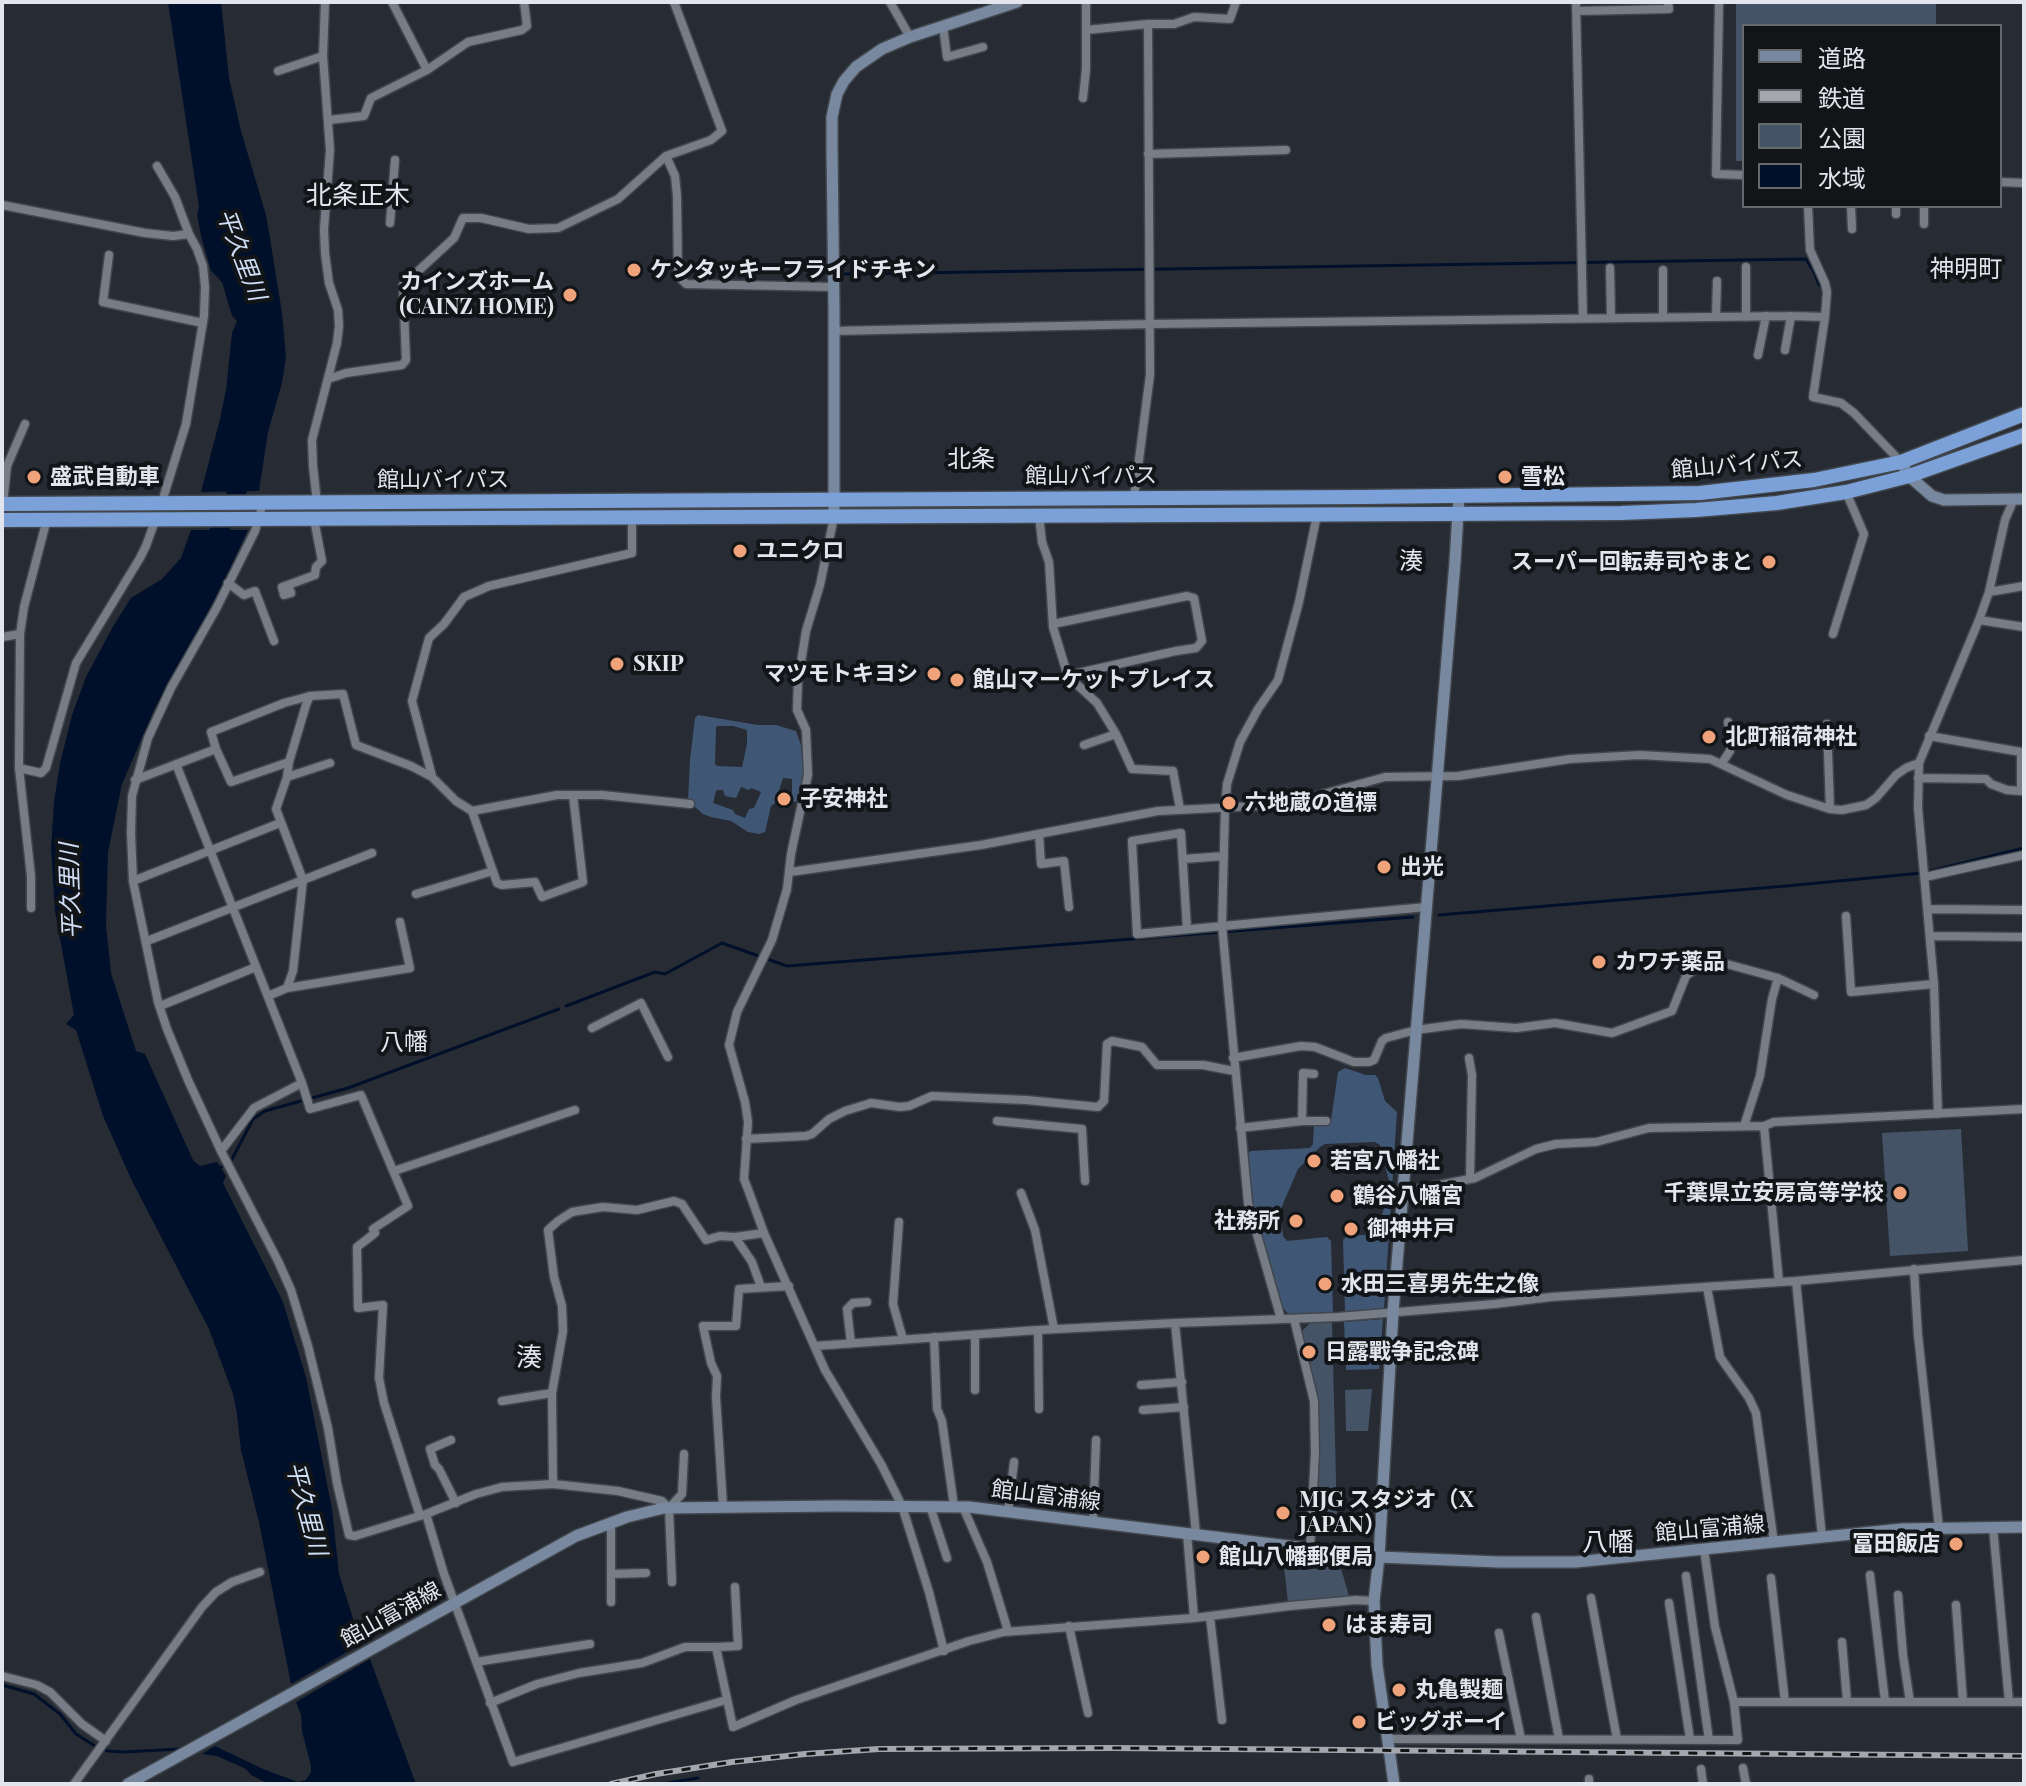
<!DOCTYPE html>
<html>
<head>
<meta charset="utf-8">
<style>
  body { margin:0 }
  #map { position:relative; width:2026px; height:1786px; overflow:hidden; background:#272c34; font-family:"Playfair Display","Noto Sans JP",serif }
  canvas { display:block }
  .frame { position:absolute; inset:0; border:4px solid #e2e5eb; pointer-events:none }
  .legend { position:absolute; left:1742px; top:24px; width:260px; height:184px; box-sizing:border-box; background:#121518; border:2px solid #65686c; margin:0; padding:10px 14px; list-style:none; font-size:24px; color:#e2e5eb }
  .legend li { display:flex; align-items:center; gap:16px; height:40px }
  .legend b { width:40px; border:2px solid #65686c }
</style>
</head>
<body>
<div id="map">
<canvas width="2026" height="1786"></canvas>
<div class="frame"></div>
<ul class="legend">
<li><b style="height:10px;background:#78889f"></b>道路</li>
<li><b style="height:10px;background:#a4a8ae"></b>鉄道</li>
<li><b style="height:22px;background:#455367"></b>公園</li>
<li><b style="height:22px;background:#01102a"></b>水域</li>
</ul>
</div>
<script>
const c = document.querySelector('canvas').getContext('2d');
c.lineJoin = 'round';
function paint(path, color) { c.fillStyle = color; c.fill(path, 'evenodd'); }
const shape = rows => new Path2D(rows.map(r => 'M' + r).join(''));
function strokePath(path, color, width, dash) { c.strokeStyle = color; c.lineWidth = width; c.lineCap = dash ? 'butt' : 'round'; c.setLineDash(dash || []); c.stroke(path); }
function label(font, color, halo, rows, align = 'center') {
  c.font = font + ' "Playfair Display","Noto Sans JP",serif'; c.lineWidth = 8; c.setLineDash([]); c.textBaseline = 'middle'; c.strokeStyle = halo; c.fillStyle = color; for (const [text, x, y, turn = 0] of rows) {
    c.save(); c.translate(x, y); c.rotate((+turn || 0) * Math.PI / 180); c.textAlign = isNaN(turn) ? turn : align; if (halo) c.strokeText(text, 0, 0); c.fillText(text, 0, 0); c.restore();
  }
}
paint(shape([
  [1736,2,1936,2,1936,26,1744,26,1744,161,1736,161],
  [1961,1129,1968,1251,1890,1256,1882,1133],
  [1332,1322,1337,1519,1316,1520,1320,1453,1318,1401,1301,1332,1310,1323],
  [1372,1389,1368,1431,1346,1431,1345,1390],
  [1293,1553,1338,1558,1349,1596,1288,1603,1283,1557,1292,1559]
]), '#455367');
paint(shape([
  [698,715,758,725,776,725,796,731,801,745,804,780,799,801,794,802,792,800,792,779,783,778,775,803,771,806,765,832,759,834,748,832,731,821,711,817,703,814,688,801,690,760,695,718],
  [718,726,733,726,747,730,747,744,742,767,717,766,715,764,716,727],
  [741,787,749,790,751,788,761,792,754,808,749,809,745,818,735,814,733,810,713,803,716,791,718,790,723,790,725,796,736,798],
  [1345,1068,1366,1075,1375,1075,1378,1078,1385,1101,1397,1112,1384,1309,1345,1312,1343,1240,1347,1236,1377,1234,1390,1185,1380,1145,1375,1142,1325,1144,1320,1147,1298,1169,1280,1211,1283,1236,1287,1241,1327,1237,1331,1241,1333,1312,1290,1316,1279,1303,1250,1203,1246,1155,1251,1151,1310,1148,1313,1144,1314,1124,1329,1124,1331,1120,1338,1072],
  [1383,1319,1379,1369,1346,1370,1344,1322]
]), '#405675');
paint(shape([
  [168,2,221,2,229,78,241,131,266,215,270,238,282,313,286,357,282,383,268,432,259,491,201,492,220,419,226,390,232,333,237,321,232,316,222,282,211,271,201,236,197,214,199,207],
  [191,530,248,530,209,614,155,708,122,784,108,852,106,925,111,973,136,1051,145,1054,193,1160,200,1166,217,1162,226,1176,223,1183,283,1302,306,1377,332,1509,339,1574,361,1644,291,1684,259,1522,241,1450,237,1414,233,1394,209,1329,132,1181,103,1116,76,1030,66,1024,74,1015,55,911,51,848,54,802,60,763,72,715,86,677,112,628,131,598,162,579,181,558],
  [370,1659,416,1784,273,1784,265,1782,251,1775,246,1769,217,1756,202,1754,215,1746,263,1769,298,1782,306,1780,311,1772,311,1766,302,1731,301,1715,296,1702]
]), '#01102a');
strokePath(shape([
  [845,274,1806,259,1814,272,1819,285,1821,285],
  [1439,915,1786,886,1922,873,2024,848],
  [566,1006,655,972,665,974,722,943,787,966,1413,917],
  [218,1169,231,1161,253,1119,265,1111,348,1088,559,1009],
  [2,1685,34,1694,60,1714,76,1734,95,1746,108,1751,124,1752,180,1749],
  [662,1784,698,1778]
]), '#01102a', 3);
strokePath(shape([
  [209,551,229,510,247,469]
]), '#01102a', 18);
const street = shape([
  [392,2,427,70],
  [890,2,910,37],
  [1576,2,1583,319],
  [1719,2,1716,174,1744,175],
  [1576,11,1669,9,1668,2],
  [943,26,947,57,983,47],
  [1086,30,1148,24,1174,24,1194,17,1230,19,1236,2],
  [278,71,323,56],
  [1083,98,1086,69,1086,2],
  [329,120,364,116,371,98,427,70,468,42,522,30,527,26,524,2],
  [1148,154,1286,150],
  [666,156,675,176,677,196,678,276,686,284,834,287],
  [157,166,175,197,189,234,197,249,203,266,205,287,204,316,186,424,161,505],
  [2000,182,2024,183],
  [2,205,145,233,173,236,189,234],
  [1808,206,1810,250,1825,283,1827,292,1825,317,1813,397,1841,403,1854,413,1901,462],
  [1851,206,1852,229],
  [1924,206,1924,224],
  [1896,214,1896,206],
  [390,223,395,160],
  [109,255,103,302,203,323],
  [1746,267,1746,317],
  [1610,268,1611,318],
  [1663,270,1663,317],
  [1716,317,1717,281],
  [833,331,1150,324,1791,316,1825,317],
  [1785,350,1791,316],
  [1758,355,1766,316],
  [328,379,346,373,402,365,406,360,403,285,454,238,463,218,481,218,529,229,558,228,618,199,666,156,711,140,722,131,674,2],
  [1134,498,1150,375,1148,24],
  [263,503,255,531,216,609,171,688,148,738,132,796,131,833,133,881,158,1002,167,1029,188,1080,221,1151,278,1261,291,1290,308,1346,328,1428,337,1483,349,1535,355,1536,426,1514,476,1494,502,1487,553,1484,618,1491,662,1501,669,1508],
  [317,503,313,466,312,440,337,343,339,326,338,310,329,283,325,253,324,229,330,150,323,56,325,2],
  [3,504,7,466,25,424],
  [1039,515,1042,542,1049,562,1053,627,1066,670,1071,679,1097,703,1116,734,1132,769,1173,771,1180,809],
  [834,517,820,585,806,631,798,681,797,710,806,730,808,775,791,854,787,889,772,940,737,1012,729,1045,745,1102,748,1122,744,1179,749,1192,764,1233,825,1370,881,1464,902,1506,929,1592,944,1651],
  [228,583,244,595,255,591,274,641],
  [288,585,291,593,284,595,282,587,288,585,315,575,316,567,322,561,314,519],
  [1989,592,2024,586],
  [1979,620,2024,627],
  [1053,624,1187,596,1194,598,1202,641,1196,648,1176,651,1069,675],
  [1833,634,1864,534,1846,492],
  [2,637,20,634],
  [1827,724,1830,809],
  [1084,745,1116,734],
  [289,762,231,782,216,749,211,732,284,703,310,696,343,694,356,745,411,766,432,777,456,801,472,811,497,883,502,885,535,882,542,897,583,882,573,795],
  [1722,763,1730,751,1731,740,1728,722],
  [176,764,302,1083,310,1109,361,1095,408,1206,373,1229,375,1233,357,1247,358,1308,383,1305,379,1378,384,1403,420,1516],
  [19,768,41,773,46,768,76,663,140,558,146,546,156,518],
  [432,776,412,701,429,638,444,624,464,597,489,586,632,553,632,518],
  [287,777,330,763],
  [1918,778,1986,779,1991,784,2007,790,2021,791,2021,752,1929,736],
  [135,780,216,749],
  [472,811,557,795,602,795,690,804],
  [1039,834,1041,864,1064,861,1069,907],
  [1184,859,1224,856],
  [790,872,981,845,1158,811,1257,806,1316,796,1385,777,1458,776,1570,759,1640,755,1710,759,1787,795,1830,809,1842,810,1866,805,1876,798,1896,775,1906,768,1919,763],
  [1925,877,2024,855],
  [133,881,280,823],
  [416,894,493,871],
  [31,908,31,876,19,768,20,634,24,607,47,519],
  [1929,909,2024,910],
  [1846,916,1851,992,1934,984],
  [1187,929,1181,833,1132,841,1137,934,1426,907],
  [1931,936,2024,937],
  [147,941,372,853],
  [287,988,410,968,400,922],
  [268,996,287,988,293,971,303,880,276,809,287,777,289,762,306,705,310,696],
  [160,1006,256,967],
  [592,1028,641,1003,668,1057],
  [1233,1058,1301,1046,1315,1047,1354,1062,1369,1062,1374,1060,1382,1041,1386,1038,1416,1030,1461,1024,1516,1028,1555,1023,1612,1033,1672,1011,1686,976,1700,965,1709,961,1723,963,1778,978,1814,995],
  [1469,1058,1472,1075,1470,1179],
  [1938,1114,1934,984,1918,808,1919,763,1979,620,1989,592,2005,520,2014,499],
  [997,1121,1082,1129,1085,1181],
  [1302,1121,1303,1073,1314,1074],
  [1744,1126,1760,1076,1772,999,1778,978],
  [1764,1126,1779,1282],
  [1240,1128,1302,1121,1326,1121],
  [746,1139,806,1136,812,1134,829,1119,845,1111,871,1103,900,1107,909,1106,932,1096,1026,1100,1098,1107,1104,1101,1107,1044,1112,1041,1142,1047,1157,1065,1203,1065,1234,1071],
  [221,1151,254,1108,302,1083],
  [394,1171,575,1110],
  [1403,1192,1475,1178,1536,1149,1556,1144,1596,1142,1649,1128,1764,1126,1774,1122,2024,1109],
  [1021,1193,1035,1230,1054,1329],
  [899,1222,893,1304,903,1339],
  [735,1237,752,1262,761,1287],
  [1914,1269,1918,1335,1939,1528],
  [1796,1281,1822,1537],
  [1707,1287,1720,1357,1749,1398,1756,1413,1774,1543],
  [1281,1319,1248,1203,1222,925,1225,809,1227,784,1240,742,1258,709,1278,680,1299,602,1317,515],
  [1294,1319,1314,1401,1315,1453,1310,1549],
  [1175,1323,1196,1534],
  [1038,1330,1039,1409],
  [934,1337,937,1409,942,1421,954,1506],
  [851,1343,847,1309,853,1303,867,1302],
  [815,1346,1038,1330,1175,1323,1338,1317,1495,1304,1551,1297,1796,1281,2024,1260],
  [1141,1385,1182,1382],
  [975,1390,975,1335],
  [502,1401,552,1393],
  [1143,1410,1184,1407],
  [451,1440,430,1449,435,1465,439,1469,456,1503],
  [553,1484,552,1393,563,1331,562,1306,554,1277,548,1230,558,1221,572,1212,603,1207,637,1210,674,1201,682,1204,706,1240,720,1236,735,1237,764,1233],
  [723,1506,716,1397,717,1376,711,1363,703,1326,736,1326,739,1289,789,1286],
  [930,1506,947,1558],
  [963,1507,987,1562,1008,1631],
  [1008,1512,1014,1462],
  [426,1514,444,1574,513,1762,726,1700],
  [611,1522,611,1602],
  [1093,1522,1096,1440],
  [1993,1527,2009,1702],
  [1187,1533,1194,1618,1290,1606,1356,1600,1374,1601],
  [611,1574,646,1573],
  [1870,1575,1885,1701],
  [1686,1576,1709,1740],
  [1771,1578,1785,1702],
  [672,1582,669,1508,682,1494,684,1454],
  [735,1587,738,1646,716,1647,733,1727,796,1700,969,1641,1004,1632,1194,1618],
  [1898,1595,1903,1655,1910,1702],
  [1591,1598,1617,1739],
  [1669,1603,1690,1739],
  [1956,1605,1963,1702],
  [1210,1617,1222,1720],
  [1536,1617,1559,1739],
  [1069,1626,1088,1713],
  [1499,1633,1521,1739],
  [1842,1642,1847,1701],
  [476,1662,590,1644],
  [2,1676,37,1685,50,1692,82,1724,106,1741],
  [1734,1702,2024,1702],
  [490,1703,537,1684,579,1673,642,1663,685,1647,716,1647],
  [1389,1739,1738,1740,1734,1702,1715,1627,1704,1549],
  [1743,1768,1746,1784],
  [1701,1769,1703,1784],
  [1589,1779,1589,1784],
  [74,1784,202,1607,216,1592,232,1582,260,1572]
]);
const secondary = shape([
  [1901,462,1909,476,1932,496,1944,500,2024,499],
  [834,517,834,311,832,148,832,117,837,94,844,81,856,67,882,49,910,37,1017,2],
  [128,1784,576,1536,627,1517,664,1508,836,1506,969,1507,1379,1557,1498,1562,1576,1562,1902,1529,2024,1527],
  [1394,1784,1377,1665,1374,1601,1379,1557,1393,1312,1455,562,1459,496]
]);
const highway = shape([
  [2,504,1362,497,1700,493,1814,480,1901,462,2024,414],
  [2,520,1437,514,1621,513,1696,510,1777,503,1846,492,1909,476,2024,435]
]);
strokePath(street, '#42474e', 11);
strokePath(secondary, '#42474e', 14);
strokePath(highway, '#42474e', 17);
strokePath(street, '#777d87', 8);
strokePath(secondary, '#78889f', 11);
strokePath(highway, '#7ba1d8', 14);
const rail = shape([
  [611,1784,656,1774,732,1762,805,1754,879,1749,1112,1748,2024,1756]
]);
strokePath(rail, '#a4a8ae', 6);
strokePath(rail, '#121518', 3, [9]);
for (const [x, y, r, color] of [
  [634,270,8,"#f0a27a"],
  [570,295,8,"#f0a27a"],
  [34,477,8,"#f0a27a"],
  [1505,477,8,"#f0a27a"],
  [740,551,8,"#f0a27a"],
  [1769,562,8,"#f0a27a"],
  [617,664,8,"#f0a27a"],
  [934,674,8,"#f0a27a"],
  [957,680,8,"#f0a27a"],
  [1709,737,8,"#f0a27a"],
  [784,799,8,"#f0a27a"],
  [1229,803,8,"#f0a27a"],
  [1384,867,8,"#f0a27a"],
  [1599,962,8,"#f0a27a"],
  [1314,1161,8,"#f0a27a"],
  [1900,1193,8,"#f0a27a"],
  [1337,1196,8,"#f0a27a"],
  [1296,1221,8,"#f0a27a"],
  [1351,1229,8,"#f0a27a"],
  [1325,1284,8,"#f0a27a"],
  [1309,1352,8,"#f0a27a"],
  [1283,1513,8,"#f0a27a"],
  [1956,1544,8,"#f0a27a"],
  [1203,1557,8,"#f0a27a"],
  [1329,1625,8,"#f0a27a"],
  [1399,1690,8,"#f0a27a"],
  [1359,1722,8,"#f0a27a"]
]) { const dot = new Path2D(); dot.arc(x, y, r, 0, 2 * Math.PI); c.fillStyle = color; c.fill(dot); strokePath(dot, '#121518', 3); }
label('bold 22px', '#e2e5eb', '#121518', [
  ["ケンタッキーフライドチキン",650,270],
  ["カインズホーム",554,282,"right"],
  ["(CAINZ HOME)",554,307,"right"],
  ["盛武自動車",50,477],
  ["雪松",1521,477],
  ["ユニクロ",756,551],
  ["スーパー回転寿司やまと",1753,562,"right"],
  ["SKIP",633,664],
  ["マツモトキヨシ",918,674,"right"],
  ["館山マーケットプレイス",973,680],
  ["北町稲荷神社",1725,737],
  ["子安神社",800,799],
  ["六地蔵の道標",1245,803],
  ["出光",1400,867],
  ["カワチ薬品",1615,962],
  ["若宮八幡社",1330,1161],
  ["千葉県立安房高等学校",1884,1193,"right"],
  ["鶴谷八幡宮",1353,1196],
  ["社務所",1280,1221,"right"],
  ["御神井戸",1367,1229],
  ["水田三喜男先生之像",1341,1284],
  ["日露戰争記念碑",1325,1352],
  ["MJG スタジオ（X",1299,1500],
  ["JAPAN）",1299,1525],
  ["冨田飯店",1940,1544,"right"],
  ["館山八幡郵便局",1219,1557],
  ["はま寿司",1345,1625],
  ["丸亀製麺",1415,1690],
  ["ビッグボーイ",1375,1722]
], 'left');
label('22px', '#e2e5eb', '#121518', [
  ["館山バイパス",1737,465,-5],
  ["館山バイパス",1091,476],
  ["館山バイパス",443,480],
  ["館山富浦線",1046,1496,7],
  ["館山富浦線",1710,1529,-5],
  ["館山富浦線",391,1615,-29]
]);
label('italic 24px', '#cfdef5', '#121518', [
  ["平久里川",241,255,69],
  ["平久里川",71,891,-92],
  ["平久里川",306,1509,75]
]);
label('24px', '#e2e5eb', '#121518', [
  ["神明町",1966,270],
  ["北条",971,460],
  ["湊",1411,562],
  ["八幡",404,1043]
]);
label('26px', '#e2e5eb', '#121518', [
  ["北条正木",358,196],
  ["湊",529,1358],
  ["八幡",1608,1543]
]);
</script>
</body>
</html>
